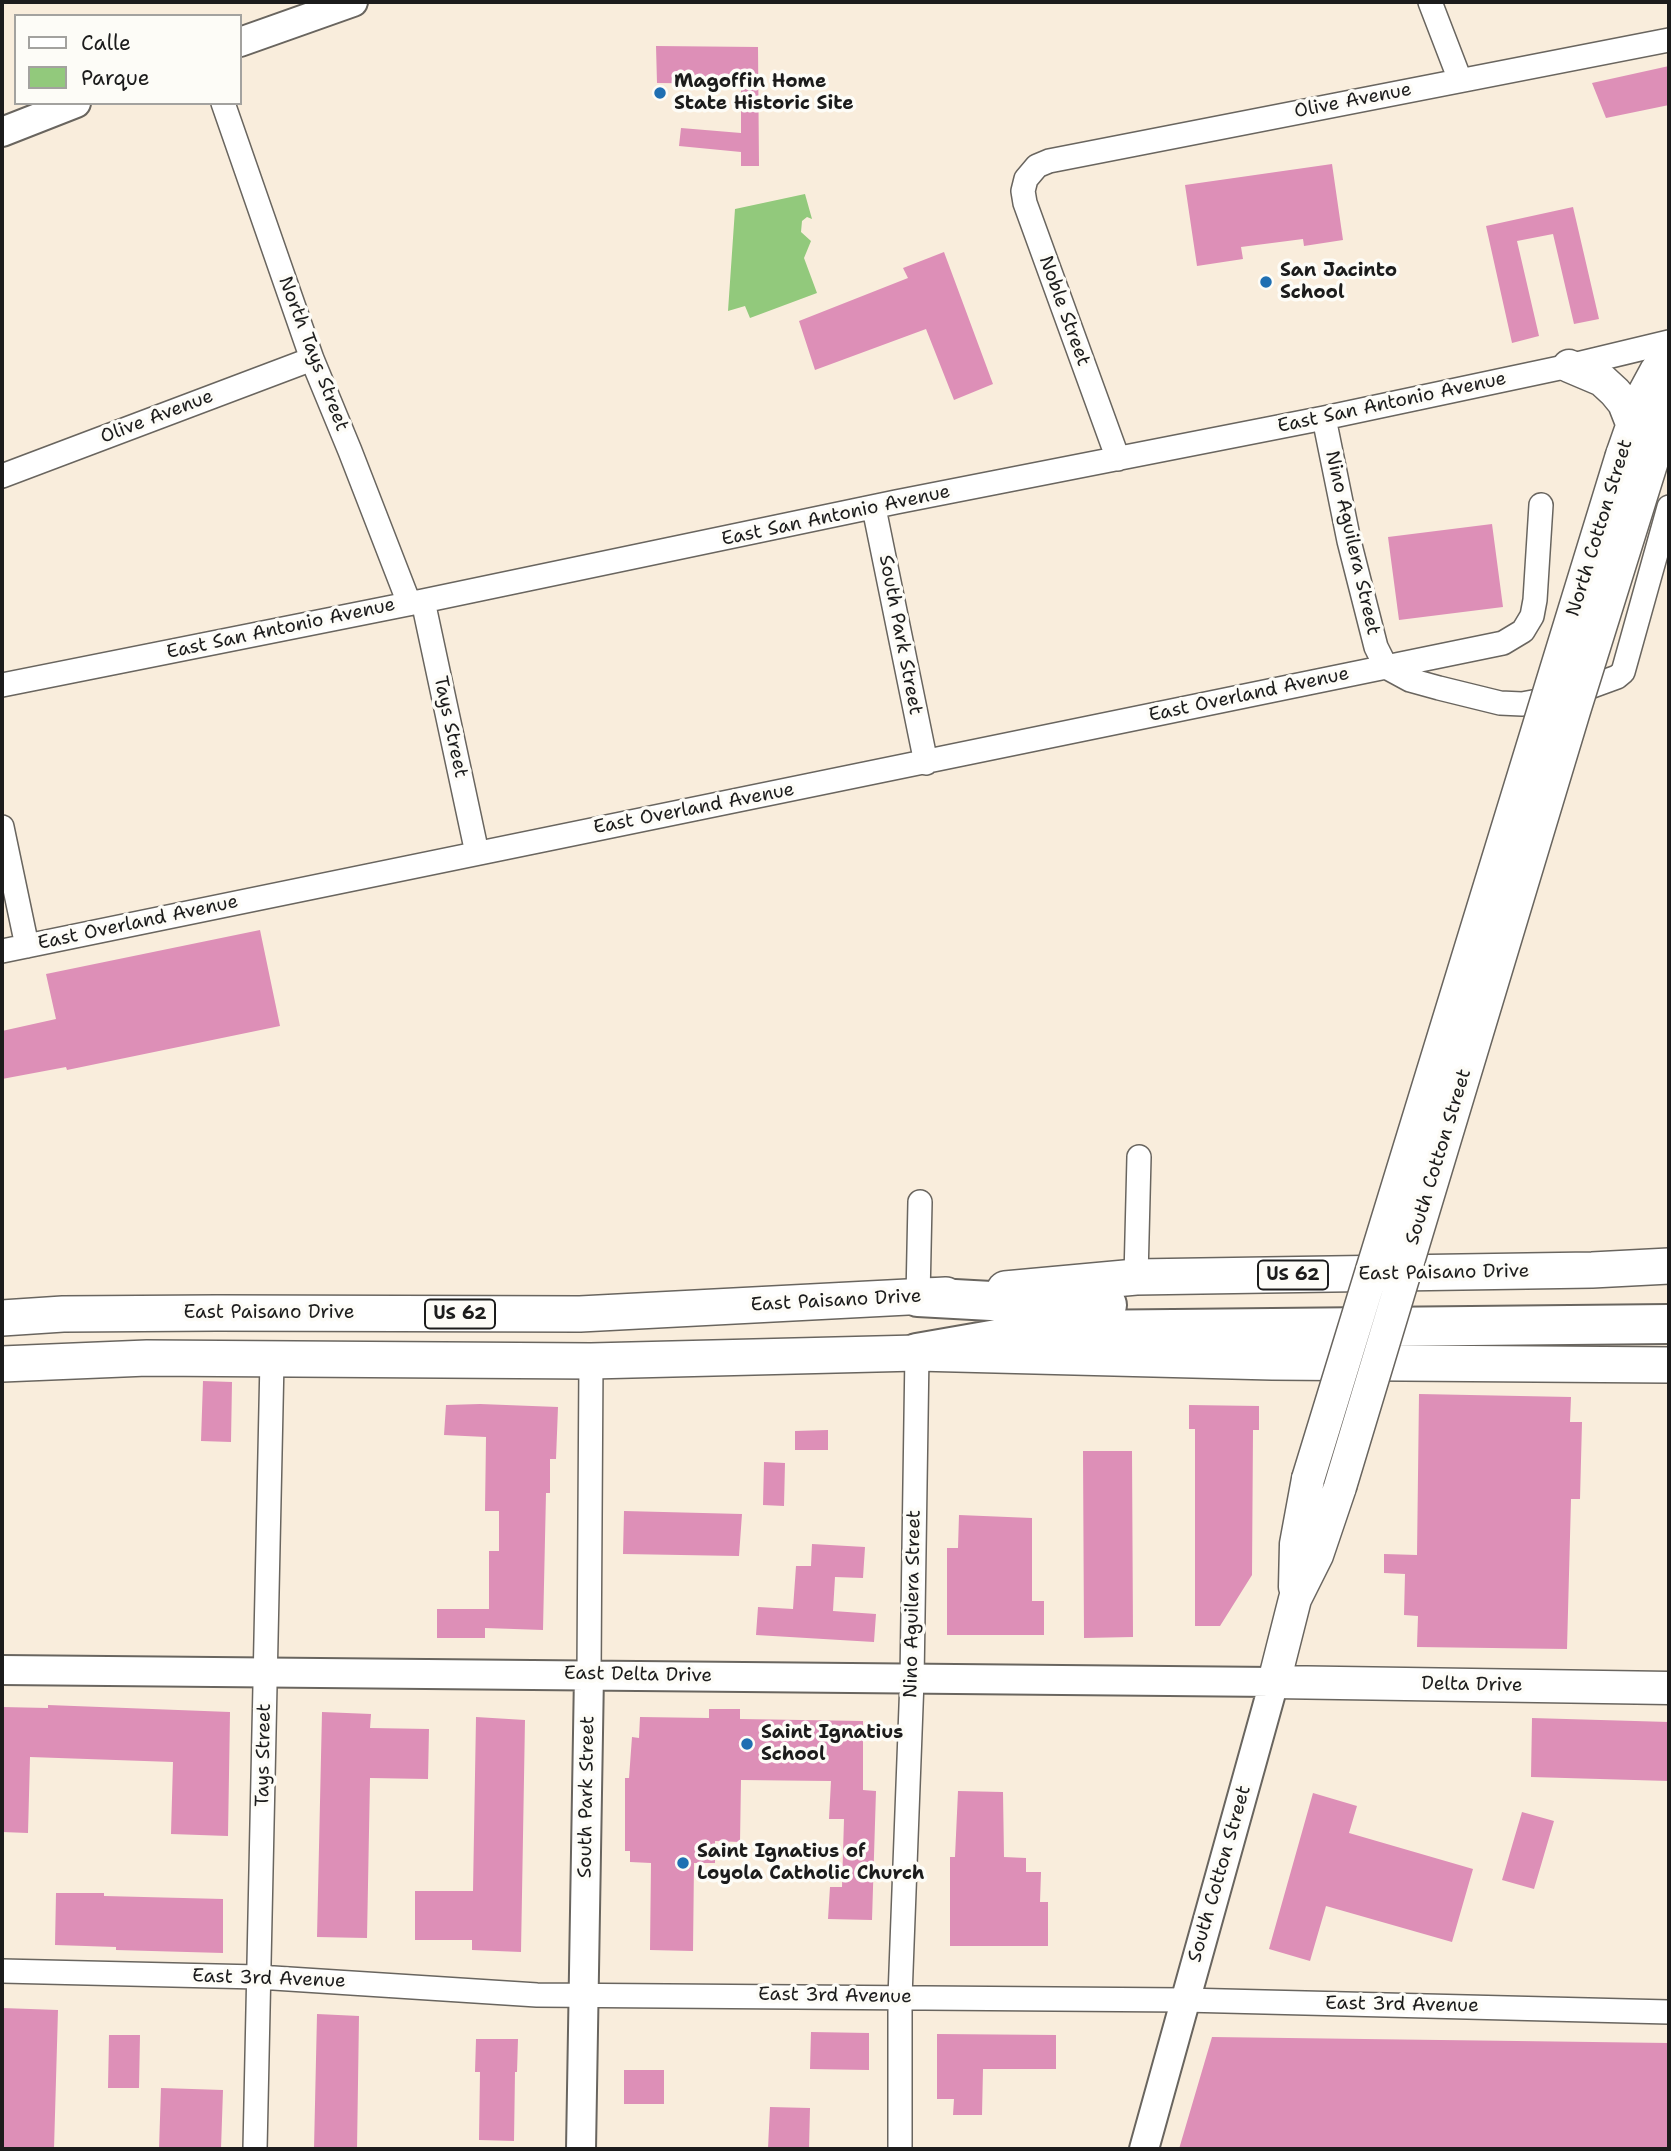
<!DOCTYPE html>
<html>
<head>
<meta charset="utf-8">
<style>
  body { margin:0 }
  #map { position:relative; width:1671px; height:2151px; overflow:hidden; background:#f9eddc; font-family:"Shantell Sans",sans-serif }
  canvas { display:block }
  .frame { position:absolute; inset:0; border:4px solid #1c1c1c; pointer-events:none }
  .legend { position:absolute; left:14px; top:14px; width:228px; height:91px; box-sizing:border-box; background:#fdfcf7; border:2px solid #a3a29f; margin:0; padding:9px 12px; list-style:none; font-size:21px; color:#1c1c1c }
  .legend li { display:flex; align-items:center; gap:14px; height:35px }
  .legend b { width:35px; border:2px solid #a3a29f }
</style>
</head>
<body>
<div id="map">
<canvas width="1671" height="2151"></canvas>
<div class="frame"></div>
<ul class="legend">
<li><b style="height:9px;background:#fff"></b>Calle</li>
<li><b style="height:19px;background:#92c97c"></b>Parque</li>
</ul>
</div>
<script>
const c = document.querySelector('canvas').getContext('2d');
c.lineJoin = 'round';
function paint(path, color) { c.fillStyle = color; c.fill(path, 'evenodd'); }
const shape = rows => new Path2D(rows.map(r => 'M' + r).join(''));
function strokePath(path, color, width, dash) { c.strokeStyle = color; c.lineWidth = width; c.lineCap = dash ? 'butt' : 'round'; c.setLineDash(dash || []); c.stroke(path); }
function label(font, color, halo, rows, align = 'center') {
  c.font = font + ' "Shantell Sans",sans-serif'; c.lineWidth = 7; c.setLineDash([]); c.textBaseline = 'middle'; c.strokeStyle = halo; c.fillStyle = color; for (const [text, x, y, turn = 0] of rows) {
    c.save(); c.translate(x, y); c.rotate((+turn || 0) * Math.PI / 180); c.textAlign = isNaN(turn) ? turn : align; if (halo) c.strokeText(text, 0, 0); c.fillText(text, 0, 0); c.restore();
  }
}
paint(shape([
  [805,194,812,219,807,217,802,221,801,232,811,241,804,258,817,293,750,318,745,306,728,311,735,209]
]), '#92c97c');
paint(shape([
  [656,46,758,47,759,166,741,166,741,152,679,146,681,128,741,133,741,84,657,83],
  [1669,66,1669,105,1606,118,1592,83],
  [1332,164,1343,240,1304,246,1303,239,1241,247,1243,259,1197,266,1185,185],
  [1573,207,1599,319,1574,324,1553,234,1517,241,1539,336,1512,343,1486,226],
  [944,252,993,384,954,400,926,329,815,370,799,321,908,278,903,268],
  [1492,524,1503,607,1399,620,1388,537],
  [260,930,280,1026,67,1070,66,1067,2,1079,2,1031,56,1019,46,974],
  [203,1381,232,1382,231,1442,201,1441],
  [1419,1394,1571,1397,1570,1422,1582,1422,1580,1499,1571,1499,1567,1649,1417,1647,1418,1616,1404,1615,1405,1574,1384,1573,1384,1554,1417,1555],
  [480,1404,558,1407,556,1459,550,1459,550,1493,546,1493,543,1630,485,1628,485,1638,437,1638,437,1609,489,1609,489,1551,499,1551,499,1511,485,1511,486,1437,444,1435,446,1405],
  [1189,1405,1259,1406,1259,1430,1253,1430,1252,1575,1220,1626,1195,1626,1195,1429,1189,1429],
  [828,1430,828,1450,795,1450,795,1431],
  [1083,1451,1132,1451,1133,1637,1084,1638],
  [764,1462,785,1463,784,1506,763,1505],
  [624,1511,742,1514,739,1556,623,1554],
  [959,1515,1032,1518,1032,1601,1044,1601,1044,1635,947,1635,947,1548,958,1548],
  [812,1544,865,1547,863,1578,835,1577,833,1611,876,1614,874,1642,756,1635,758,1607,793,1609,796,1566,811,1566],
  [48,1705,230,1712,228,1836,171,1834,173,1762,30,1757,28,1833,2,1832,2,1707,48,1708],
  [709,1709,740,1709,740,1719,863,1721,863,1790,876,1791,872,1920,828,1919,830,1887,842,1887,844,1819,829,1819,831,1781,741,1780,740,1842,715,1841,715,1863,694,1863,693,1951,650,1950,651,1863,630,1862,630,1851,625,1851,625,1778,629,1778,632,1737,639,1738,640,1717,709,1718],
  [322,1712,371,1714,370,1728,429,1729,428,1779,370,1778,367,1938,317,1937],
  [476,1717,525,1720,521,1952,472,1950,472,1940,415,1940,415,1891,473,1891],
  [1532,1718,1669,1722,1669,1781,1531,1777],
  [958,1791,1003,1792,1004,1857,1026,1858,1026,1872,1041,1872,1040,1902,1048,1902,1048,1946,950,1946,950,1857,955,1857],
  [1313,1793,1357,1806,1349,1833,1473,1869,1452,1942,1326,1906,1310,1961,1269,1949],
  [1522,1812,1554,1821,1534,1889,1502,1880],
  [56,1893,104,1893,104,1896,223,1899,223,1953,116,1950,116,1947,55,1945],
  [2,2008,58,2010,54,2149,2,2149],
  [317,2014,359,2016,357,2149,314,2149],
  [811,2032,869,2033,869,2070,810,2069],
  [937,2034,1056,2035,1056,2069,983,2069,982,2115,953,2115,954,2099,937,2099],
  [109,2035,140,2035,139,2088,108,2088],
  [1212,2037,1669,2043,1669,2149,1179,2149],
  [476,2039,518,2039,517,2072,515,2072,514,2141,479,2140,480,2072,475,2072],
  [624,2070,664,2070,664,2104,624,2104],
  [161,2088,223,2090,221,2149,159,2149],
  [770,2107,810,2108,809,2149,768,2149]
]), '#dd8fb7');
const minor = shape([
  [1430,2,1460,80],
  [223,103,312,359,350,451,409,603],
  [1324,418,1349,541,1376,647,1386,667,1410,680,1439,688,1500,703,1522,704,1565,696,1617,677,1623,672,1669,507],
  [1118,459,1025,203,1023,191,1026,179,1037,166,1049,161,1669,40],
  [2,476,312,359],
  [874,508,926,763],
  [423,601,477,853],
  [2,685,423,601,896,502,1324,418,1569,366,1669,342],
  [2,827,27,946],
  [2,951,1503,643,1523,631,1532,616,1535,600,1541,505],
  [1136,1277,1139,1157],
  [918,1297,920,1202],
  [589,1674,591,1361],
  [2,1971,258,1977,537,1995,1184,2000,1669,2012],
  [255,2149,272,1360],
  [900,2149,900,1997,912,1680,917,1353]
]);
const tertiary = shape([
  [240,42,353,2],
  [2,132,76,103],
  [2,1670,1274,1682,1144,2149],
  [581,2149,589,1674]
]);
const secondary = shape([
  [1569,366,1602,380,1615,392,1624,403,1633,426],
  [1622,455,1643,395,1656,371,1669,353],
  [1652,461,1669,399],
  [1340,1487,1317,1555,1295,1599,1274,1682,1669,1688],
  [1295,1587,1296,1544,1308,1479]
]);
const primary = shape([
  [1005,1289,1136,1277,1592,1270,1669,1266],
  [2,1318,63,1314,217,1313,580,1314,946,1295],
  [2,1364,147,1358,591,1361,917,1353,1272,1362,1669,1365]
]);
const motorway = shape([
  [918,1297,1046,1304,1107,1305],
  [917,1353,1026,1334,1074,1330,1669,1324]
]);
strokePath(minor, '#69655f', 26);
strokePath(tertiary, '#69655f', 32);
strokePath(secondary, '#69655f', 35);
strokePath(primary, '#69655f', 38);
strokePath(motorway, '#69655f', 42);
strokePath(minor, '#fff', 23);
strokePath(tertiary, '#fff', 28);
strokePath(secondary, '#fff', 32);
strokePath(primary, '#fff', 35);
strokePath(motorway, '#fff', 38);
const secondaryBridge = shape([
  [1308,1479,1622,455],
  [1340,1487,1574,711,1652,461]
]);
strokePath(secondaryBridge, '#69655f', 35, []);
strokePath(secondaryBridge, '#fff', 32);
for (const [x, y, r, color] of [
  [660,93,7,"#1f6fb2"],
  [1266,282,7,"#1f6fb2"],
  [747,1744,7,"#1f6fb2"],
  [683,1863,7,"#1f6fb2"]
]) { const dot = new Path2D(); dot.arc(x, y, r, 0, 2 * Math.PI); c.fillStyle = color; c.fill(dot); strokePath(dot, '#fdfcf7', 2.5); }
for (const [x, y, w] of [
  [1293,1275,70],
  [460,1314,70]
]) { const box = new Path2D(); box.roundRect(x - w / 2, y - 14.5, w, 29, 5); c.fillStyle = '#fdfcf7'; c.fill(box); strokePath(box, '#1c1c1c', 2); }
label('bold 18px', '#1c1c1c', null, [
  ["US 62",1293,1275],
  ["US 62",460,1314]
]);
label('bold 19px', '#1c1c1c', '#fdfcf7', [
  ["Magoffin Home",674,82],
  ["State Historic Site",674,104],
  ["San Jacinto",1280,271],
  ["School",1280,293],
  ["Saint Ignatius",761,1733],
  ["School",761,1755],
  ["Saint Ignatius of",697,1852],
  ["Loyola Catholic Church",697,1874]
], 'left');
label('19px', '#1c1c1c', '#fdfcf7', [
  ["Olive Avenue",1353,101,-11],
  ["Noble Street",1064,311,70],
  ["North Tays Street",313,354,69],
  ["East San Antonio Avenue",1392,403,-12],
  ["Olive Avenue",157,417,-21],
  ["East San Antonio Avenue",836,516,-12],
  ["North Cotton Street",1600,528,-73],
  ["Nino Aguilera Street",1352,543,77],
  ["East San Antonio Avenue",281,629,-12],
  ["South Park Street",900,635,79],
  ["East Overland Avenue",1249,695,-12],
  ["Tays Street",450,727,78],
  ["East Overland Avenue",694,809,-11],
  ["East Overland Avenue",138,923,-12],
  ["South Cotton Street",1439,1157,-73],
  ["East Paisano Drive",1444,1273,-1],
  ["East Paisano Drive",836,1301,-3],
  ["East Paisano Drive",269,1313],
  ["Nino Aguilera Street",913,1604,-89],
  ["East Delta Drive",638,1675,1],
  ["Delta Drive",1472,1685,1],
  ["Tays Street",264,1755,-89],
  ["South Park Street",587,1797,-89],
  ["South Cotton Street",1220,1874,-74],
  ["East 3rd Avenue",269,1979,2],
  ["East 3rd Avenue",835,1996,1],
  ["East 3rd Avenue",1402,2005,1]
]);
</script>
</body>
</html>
